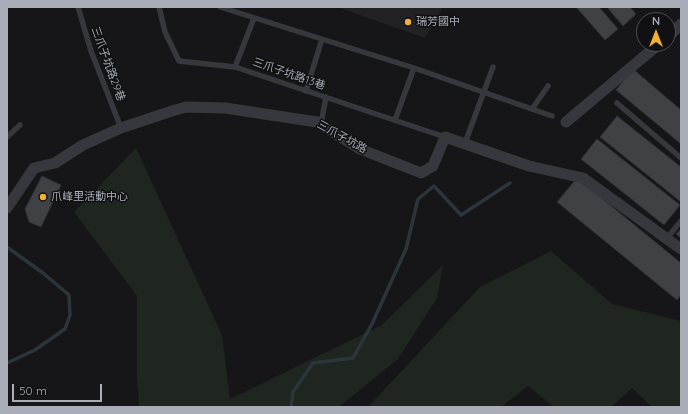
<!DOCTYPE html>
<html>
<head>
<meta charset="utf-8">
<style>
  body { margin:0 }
  #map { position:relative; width:688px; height:414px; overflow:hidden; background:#161618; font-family:Quicksand,sans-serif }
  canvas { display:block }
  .frame { position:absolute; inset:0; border:8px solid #a8adb8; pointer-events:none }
  .north { position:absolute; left:636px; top:12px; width:40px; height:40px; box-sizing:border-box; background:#111113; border:1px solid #4d4f55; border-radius:50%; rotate:0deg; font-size:11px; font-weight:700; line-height:16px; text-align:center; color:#a8adb8 }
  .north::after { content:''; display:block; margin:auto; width:14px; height:18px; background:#f2b134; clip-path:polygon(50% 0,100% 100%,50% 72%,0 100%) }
  .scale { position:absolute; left:12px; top:384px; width:90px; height:18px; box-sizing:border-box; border:2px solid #a8adb8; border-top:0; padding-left:5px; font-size:12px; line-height:14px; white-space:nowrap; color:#a8adb8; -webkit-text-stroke:3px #111113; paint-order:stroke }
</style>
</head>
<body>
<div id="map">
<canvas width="688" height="414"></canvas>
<div class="frame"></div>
<div class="north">N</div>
<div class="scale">50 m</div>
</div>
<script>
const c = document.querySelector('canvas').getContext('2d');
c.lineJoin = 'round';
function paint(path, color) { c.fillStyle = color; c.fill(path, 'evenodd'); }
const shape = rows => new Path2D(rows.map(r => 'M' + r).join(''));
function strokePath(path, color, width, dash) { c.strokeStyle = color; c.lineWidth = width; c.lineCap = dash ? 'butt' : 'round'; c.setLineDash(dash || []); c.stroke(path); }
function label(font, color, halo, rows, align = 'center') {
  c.font = font + ' Quicksand,"Noto Sans TC",sans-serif'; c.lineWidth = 3; c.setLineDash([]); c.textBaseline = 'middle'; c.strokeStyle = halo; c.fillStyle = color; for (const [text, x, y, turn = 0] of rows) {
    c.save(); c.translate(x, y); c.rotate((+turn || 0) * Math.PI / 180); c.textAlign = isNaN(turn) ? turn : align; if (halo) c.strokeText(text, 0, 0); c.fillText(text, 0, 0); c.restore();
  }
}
paint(shape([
  [337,7,443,7,425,38]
]), '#222225');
paint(shape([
  [136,148,222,335,230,399,382,325,443,265,437,298,398,359,339,407,139,407,137,378,137,296,74,212],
  [551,251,612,304,681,321,681,407,652,407,632,388,611,407,554,407,528,386,501,407,368,407,480,287]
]), '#1e261f');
strokePath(shape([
  [7,247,43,273,69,295,70,315,65,329,35,350,7,363],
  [291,407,293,392,313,363,353,358,372,324,406,249,418,199,434,186,461,215,510,183]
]), '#2c353c', 3.5);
const building = shape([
  [576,7,599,7,618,29,605,40,576,7],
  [607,7,630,7,636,14,623,26,607,7],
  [633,69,681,110,681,144,616,90,633,69],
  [617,116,681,167,681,202,600,137,617,116],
  [597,139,680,205,664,225,581,159,597,139],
  [42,176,61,185,41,227,29,222,25,209,42,176],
  [577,178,681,263,681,295,677,300,557,202,577,178],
  [681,229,681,238,676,234,681,229]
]);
paint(building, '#404145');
strokePath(building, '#303034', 1);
strokePath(shape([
  [78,7,91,51,121,128],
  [159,7,165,32,179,61,235,67,445,137],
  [220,7,414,68,552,116],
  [235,67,254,18],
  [306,91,322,39],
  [617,103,681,158],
  [532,109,548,86],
  [395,120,414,68],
  [321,124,326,97],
  [7,137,20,125],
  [465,143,493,67],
  [667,238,681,221]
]), '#37383d', 5.5);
strokePath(shape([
  [668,37,681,24],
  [566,122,659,44],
  [7,208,34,168,55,163,83,145,121,128,175,110,186,107,225,108,317,122,360,149,421,173,433,166,445,137,529,166,583,178,681,249]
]), '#37383d', 11);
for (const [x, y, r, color] of [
  [408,22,4,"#f2b134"],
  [43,197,4,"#f2b134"]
]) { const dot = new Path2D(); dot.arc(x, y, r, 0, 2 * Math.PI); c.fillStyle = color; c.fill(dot); strokePath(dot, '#111113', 1.5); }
label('11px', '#a8adb8', '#111113', [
  ["瑞芳國中",416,22],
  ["爪峰里活動中心",51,197]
], 'left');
label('11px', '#a8adb8', '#111113', [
  ["三爪子坑路29巷",108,64,70],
  ["三爪子坑路13巷",289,74,19],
  ["三爪子坑路",342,137,29]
]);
</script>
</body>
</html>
